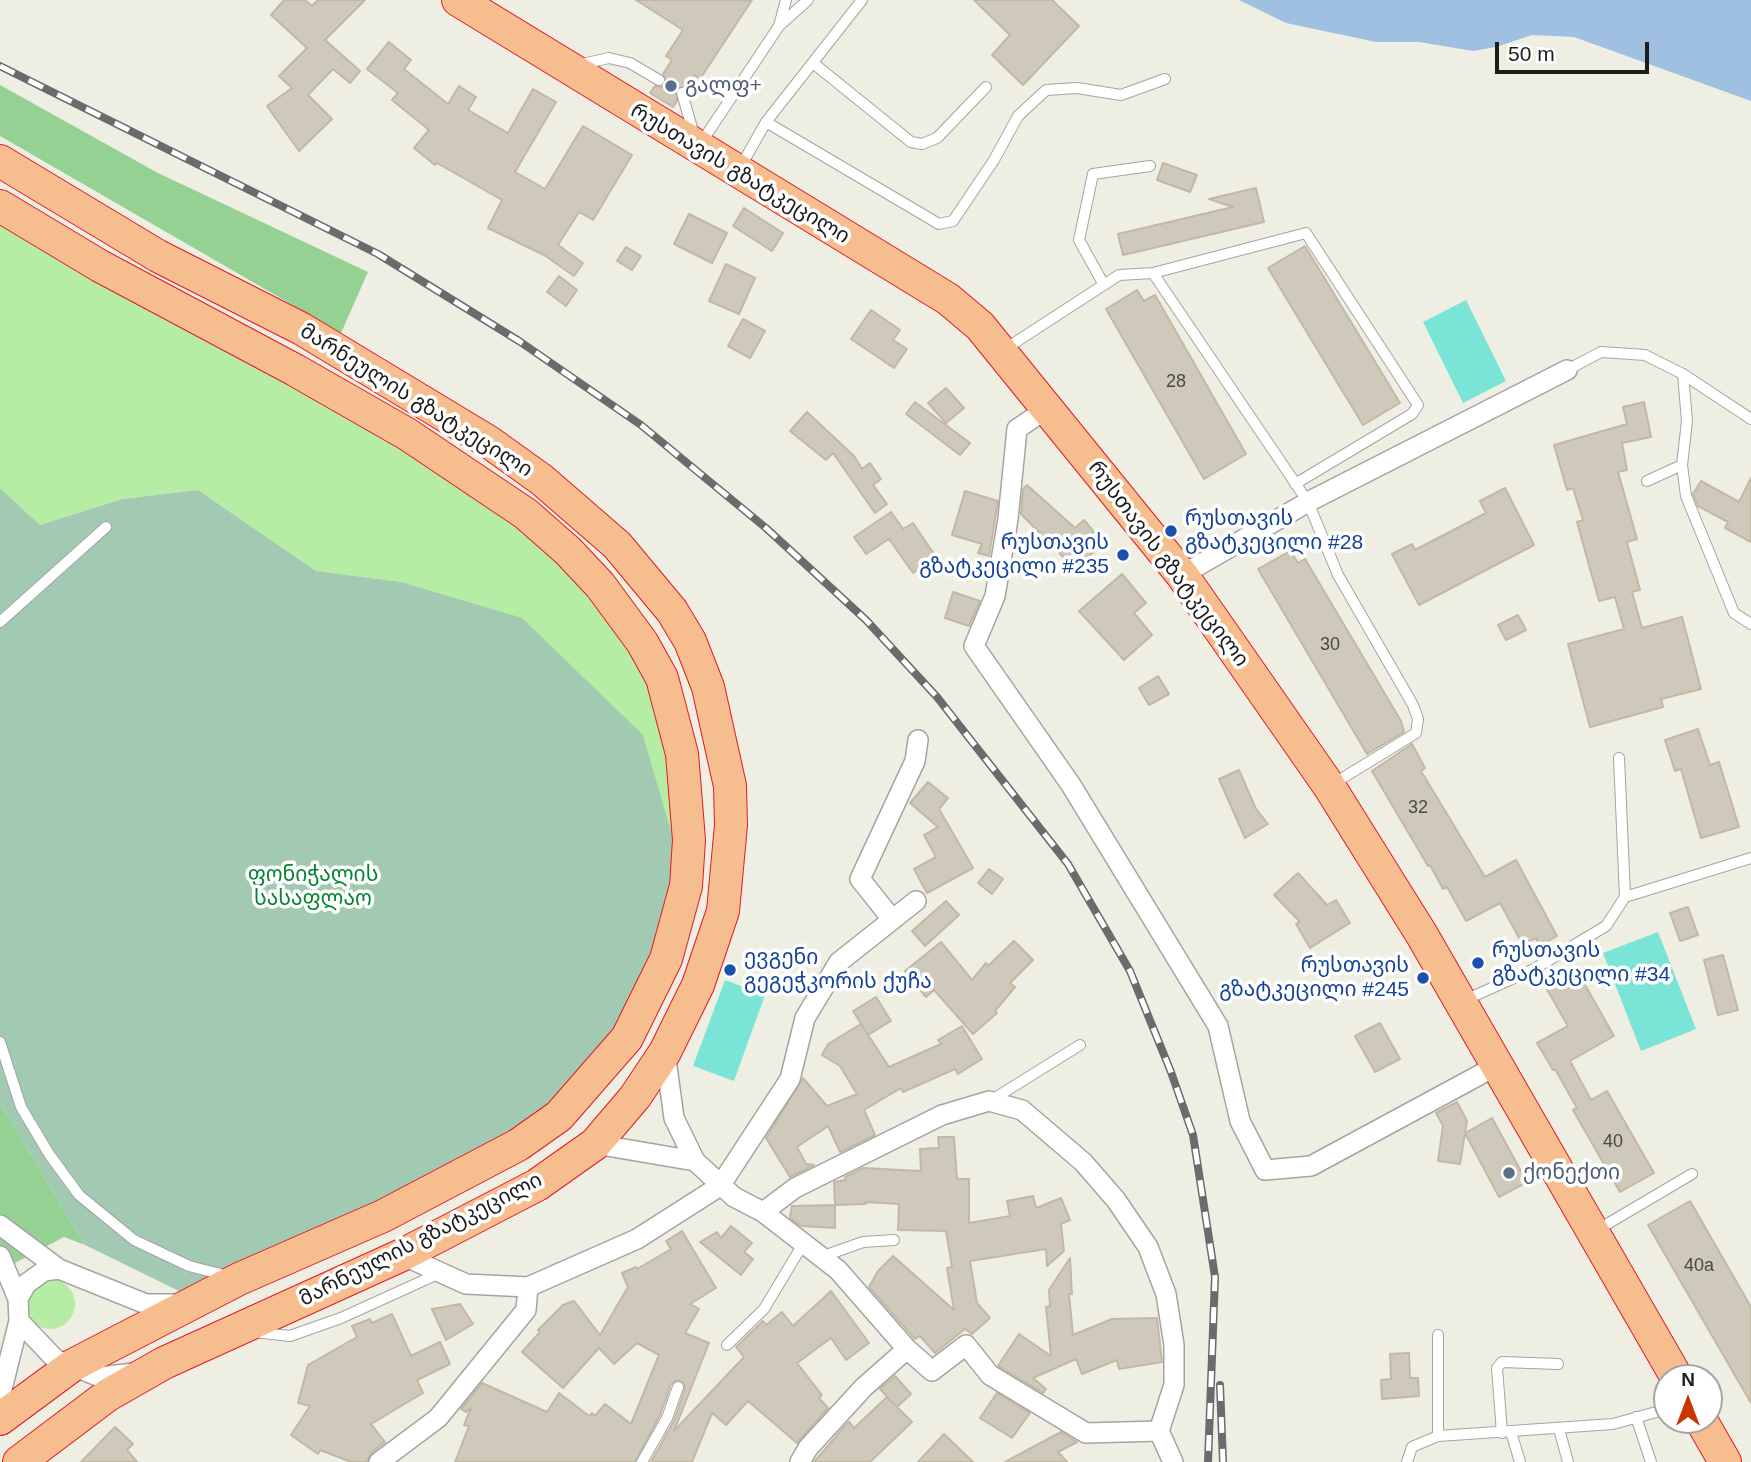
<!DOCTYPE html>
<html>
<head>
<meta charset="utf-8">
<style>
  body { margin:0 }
  #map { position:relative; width:1751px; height:1462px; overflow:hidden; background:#efeee2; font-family:Arial,sans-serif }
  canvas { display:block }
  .north { position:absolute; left:1653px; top:1364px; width:70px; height:70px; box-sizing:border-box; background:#fff; border:2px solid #a5a5a5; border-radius:50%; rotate:0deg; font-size:19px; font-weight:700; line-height:28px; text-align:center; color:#1d1d1d }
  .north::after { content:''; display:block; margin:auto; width:24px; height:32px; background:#ca3600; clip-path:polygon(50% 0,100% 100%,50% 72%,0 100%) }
  .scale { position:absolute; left:1495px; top:42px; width:154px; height:32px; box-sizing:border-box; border:4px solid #1d1d1d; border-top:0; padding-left:9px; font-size:21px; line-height:24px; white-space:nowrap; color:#1d1d1d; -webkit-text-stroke:5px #fff; paint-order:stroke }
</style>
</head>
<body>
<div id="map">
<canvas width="1751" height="1462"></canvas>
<div class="north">N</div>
<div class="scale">50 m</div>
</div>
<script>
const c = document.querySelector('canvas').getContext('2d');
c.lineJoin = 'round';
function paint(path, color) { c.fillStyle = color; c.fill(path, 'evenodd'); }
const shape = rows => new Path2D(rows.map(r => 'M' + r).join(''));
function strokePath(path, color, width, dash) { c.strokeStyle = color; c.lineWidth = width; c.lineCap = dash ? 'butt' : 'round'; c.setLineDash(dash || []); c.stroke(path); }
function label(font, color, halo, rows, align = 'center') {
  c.font = font + ' Arial,"Noto Sans Georgian",sans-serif'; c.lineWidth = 7; c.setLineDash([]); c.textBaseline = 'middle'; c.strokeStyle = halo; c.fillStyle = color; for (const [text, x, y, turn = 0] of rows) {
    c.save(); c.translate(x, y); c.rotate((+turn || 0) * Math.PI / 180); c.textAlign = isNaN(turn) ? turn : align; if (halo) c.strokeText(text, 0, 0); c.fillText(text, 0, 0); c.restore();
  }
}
paint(shape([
  [0,215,444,465,529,526,633,644,661,716,682,870,401,582,316,571,198,490,122,499,40,525,0,488],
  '25 1304a25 25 0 1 1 50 0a25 25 0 1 1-50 0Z'
]), '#b5eda4');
paint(shape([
  [0,85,158,173,368,272,341,333,0,136],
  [0,1103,85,1245,64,1237,0,1271]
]), '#96d194');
paint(shape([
  [0,488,40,525,122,499,198,490,316,571,401,582,522,618,643,735,682,870,626,1031,516,1138,181,1292,85,1245,0,1103]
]), '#a2cab2');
paint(shape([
  [1466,300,1506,381,1463,403,1423,322],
  [1658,932,1696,1029,1641,1051,1603,953],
  [725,980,765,995,734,1081,693,1066]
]), '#7ae4d7');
paint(shape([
  [1239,0,1751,0,1751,101,1574,37,1532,35,1496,47,1473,51,1419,42,1376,42,1286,23]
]), '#9fc0e0');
const building = shape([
  [284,0,305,0,312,6,318,0,365,0,325,40,360,71,350,83,333,69,308,95,332,119,299,151,267,106,292,88,279,76,307,48,271,15,284,0],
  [636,0,752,0,700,79,694,75,686,87,676,88,677,101,673,107,650,93,655,86,662,87,666,83,663,74,672,60,666,56,683,30,636,0],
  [974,0,1052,0,1079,26,1023,85,992,55,1010,35,974,0],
  [389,42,411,60,404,69,448,104,459,86,476,97,468,110,508,133,533,89,556,102,515,172,545,189,583,126,632,155,593,220,579,212,558,245,583,263,574,276,544,255,488,228,502,200,437,163,435,165,414,148,429,130,392,100,398,93,367,69,389,42],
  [1163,163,1197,175,1190,192,1157,180,1163,163],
  [1256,188,1264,222,1123,255,1118,234,1233,207,1209,199,1256,188],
  [744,208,783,233,772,251,733,226,744,208],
  [689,214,727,233,712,263,674,244,689,214],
  [1305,246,1400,403,1363,425,1268,268,1305,246],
  [626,247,641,256,632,270,617,261,626,247],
  [726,264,755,278,739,314,709,301,726,264],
  [559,276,577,290,566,306,547,292,559,276],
  [1137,290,1144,301,1155,295,1246,454,1204,479,1106,309,1137,290],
  [871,310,900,330,893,340,907,349,894,368,851,339,871,310],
  [743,319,765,331,750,358,728,346,743,319],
  [946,388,964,408,946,423,928,403,946,388],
  [915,402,970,443,960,455,906,414,915,402],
  [1644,402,1651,437,1622,443,1627,470,1618,472,1637,539,1627,542,1640,590,1632,592,1642,628,1682,617,1701,689,1661,699,1663,707,1590,727,1568,644,1624,629,1615,597,1599,601,1577,522,1583,520,1573,488,1567,490,1554,445,1627,424,1623,407,1644,402],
  [807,412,854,456,862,469,870,463,881,479,873,485,887,504,875,513,833,453,826,460,790,431,807,412],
  [1751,478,1751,542,1725,528,1728,522,1698,506,1693,494,1701,481,1739,502,1751,478],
  [1027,485,1075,528,1084,520,1104,544,1074,568,1021,514,1023,489,1027,485],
  [1505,488,1534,545,1419,605,1392,554,1412,544,1415,550,1486,513,1480,501,1505,488],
  [965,491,998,501,989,556,978,553,982,544,952,535,965,491],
  [891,512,903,529,913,523,936,557,913,573,889,539,866,554,854,537,891,512],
  [1290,551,1298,563,1305,559,1401,721,1404,732,1367,754,1258,569,1290,551],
  [1122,574,1146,603,1134,613,1152,635,1124,660,1079,611,1122,574],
  [953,592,980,601,969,626,945,618,953,592],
  [1518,615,1526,630,1506,640,1498,625,1518,615],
  [1158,676,1169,694,1149,705,1139,688,1158,676],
  [1698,729,1710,765,1719,762,1739,827,1701,838,1681,769,1675,771,1665,740,1698,729],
  [1412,744,1425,768,1421,771,1485,877,1516,860,1557,936,1540,946,1536,938,1523,945,1500,903,1466,921,1447,887,1443,889,1430,865,1428,866,1372,771,1412,744],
  [1239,770,1256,809,1268,824,1245,838,1219,779,1239,770],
  [928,782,948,798,939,809,973,868,927,893,914,869,936,857,924,835,938,827,910,803,928,782],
  [989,869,1003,879,992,894,978,883,989,869],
  [1298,873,1327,905,1336,900,1350,923,1310,948,1296,924,1300,922,1274,895,1298,873],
  [946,901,959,915,925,946,912,931,946,901],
  [1688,907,1698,935,1680,941,1670,913,1688,907],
  [1014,941,1033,960,1010,983,1015,987,995,1011,997,1013,973,1034,934,990,926,997,905,971,941,942,972,980,986,963,988,966,1014,941],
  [1723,955,1738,1010,1718,1015,1704,960,1723,955],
  [1576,969,1614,1036,1570,1061,1591,1100,1607,1091,1654,1173,1620,1192,1573,1110,1577,1108,1555,1069,1553,1070,1537,1043,1568,1026,1545,986,1576,969],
  [876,997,891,1021,868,1035,853,1011,876,997],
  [1380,1023,1400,1059,1375,1072,1355,1036,1380,1023],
  [861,1024,889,1067,941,1044,938,1040,962,1026,982,1059,958,1074,955,1069,903,1092,901,1088,864,1110,875,1135,840,1152,828,1126,797,1147,806,1164,814,1165,790,1177,766,1138,803,1078,827,1106,857,1094,840,1066,822,1055,828,1044,861,1024],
  [1457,1102,1467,1121,1460,1164,1438,1161,1443,1126,1436,1113,1457,1102],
  [1492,1118,1527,1182,1499,1197,1465,1133,1492,1118],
  [938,1137,954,1137,957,1179,969,1179,969,1223,1010,1216,1007,1201,1033,1196,1036,1208,1061,1198,1070,1220,1061,1224,1064,1251,1047,1266,1046,1249,970,1261,977,1303,990,1318,972,1334,965,1329,935,1353,920,1336,915,1339,869,1287,878,1271,893,1256,954,1310,947,1268,952,1267,946,1231,898,1230,899,1204,866,1202,866,1204,835,1205,834,1182,846,1180,845,1177,863,1168,921,1171,920,1149,939,1148,938,1137],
  [1690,1201,1751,1307,1751,1403,1648,1225,1690,1201],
  [835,1205,835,1228,801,1226,790,1218,792,1206,835,1205],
  [731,1226,752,1243,744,1252,753,1259,741,1275,700,1242,717,1232,721,1238,731,1226],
  [682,1231,716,1288,690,1304,699,1309,685,1333,709,1343,674,1431,744,1357,736,1347,763,1321,766,1325,782,1312,793,1326,831,1291,869,1343,846,1360,831,1338,797,1363,822,1395,819,1398,828,1408,797,1443,748,1401,726,1425,712,1413,692,1462,651,1462,674,1421,685,1389,684,1383,677,1380,671,1384,660,1415,635,1462,455,1462,469,1426,464,1425,471,1408,466,1412,461,1409,482,1383,547,1412,559,1393,589,1416,592,1413,595,1416,605,1404,631,1424,659,1355,637,1343,614,1364,599,1348,563,1388,522,1352,540,1332,538,1330,563,1305,574,1301,600,1335,628,1287,622,1273,636,1267,637,1269,671,1249,666,1241,682,1231],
  [1070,1258,1072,1294,1069,1294,1073,1335,1112,1319,1157,1318,1162,1362,1119,1369,1117,1360,1082,1374,1076,1359,1033,1378,1046,1389,1043,1393,998,1366,1019,1334,1051,1356,1046,1307,1050,1306,1049,1290,1070,1258],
  [460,1304,473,1324,446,1340,432,1309,460,1304],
  [392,1314,411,1356,440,1342,450,1364,417,1380,423,1393,371,1424,385,1442,371,1453,367,1462,351,1462,320,1450,318,1454,291,1435,310,1406,298,1403,308,1365,357,1337,352,1326,370,1319,372,1323,392,1314],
  [1409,1353,1410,1378,1418,1378,1419,1396,1382,1399,1381,1380,1391,1379,1390,1354,1409,1353],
  [895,1376,911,1394,897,1407,880,1389,895,1376],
  [997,1393,1030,1413,1012,1438,980,1418,997,1393],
  [887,1397,912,1422,870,1462,814,1462,844,1427,849,1422,854,1428,887,1397],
  [115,1427,133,1444,127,1450,137,1462,81,1462,115,1427],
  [1061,1432,1077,1442,1058,1452,1067,1462,1005,1462,1061,1432],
  [944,1434,973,1462,918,1462,944,1434]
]);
paint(building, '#cfc9bb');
strokePath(building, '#c2b9a4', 2);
const service = shape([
  [780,25,808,0],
  [813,63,911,142,922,144,937,138,986,87],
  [578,65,609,58,630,63,659,80],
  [682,93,694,135],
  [766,122,939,224,953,221,994,160,1018,116,1046,90,1077,88,1121,95,1165,79],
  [701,143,779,26,786,0],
  [741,166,766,122,862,0],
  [1153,273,1306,233,1418,405,1412,414,1295,484],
  [1104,285,1079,240,1093,174,1150,166],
  [1005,349,1119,275,1153,273,1308,502,1338,575,1413,705,1418,719,1416,733,1333,784],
  [1567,370,1601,352,1645,355,1683,374,1751,419],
  [1682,465,1686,496,1734,613,1751,624],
  [1647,481,1682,465,1687,421,1683,374],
  [0,622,106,527],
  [1625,897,1751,858],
  [1465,1000,1534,969,1606,926,1625,897,1619,758],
  [0,1042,21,1107,49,1154,79,1195,134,1240,189,1266,228,1276],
  [990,1101,1080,1045],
  [1597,1230,1692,1174],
  [821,1257,863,1242,894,1240],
  [254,1332,290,1336,341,1318,440,1273],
  [727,1345,764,1309,803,1244],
  [1636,1417,1651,1462],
  [1559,1429,1568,1462],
  [1511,1432,1520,1462],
  [1502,1433,1497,1368,1502,1362,1558,1364],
  [1438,1436,1438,1335],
  [642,1462,667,1418,678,1387],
  [1407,1462,1412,1447,1438,1436,1613,1424,1667,1409]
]);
const minor = shape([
  [1048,408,1017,429,1008,519,995,596,974,646,1071,785,1218,1026,1240,1121,1265,1170,1311,1166,1498,1065],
  [1182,575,1308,502,1567,370],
  [891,918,860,879,915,761,918,740],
  [665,1052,674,1118,695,1161,734,1197,763,1212,838,1270,907,1349,932,1371,966,1345,990,1375,1086,1433,1159,1431],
  [595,1144,695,1161],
  [763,1212,795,1188,942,1115,989,1101,1022,1110,1083,1162,1116,1200,1148,1247,1166,1294,1174,1345,1174,1385,1159,1431,1173,1462],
  [0,1225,59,1269],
  [402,1255,466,1284,528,1287,637,1239,720,1186,790,1079,805,1018,839,962,916,901],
  [0,1256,18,1299],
  [134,1373,100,1377,55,1359,19,1321,18,1299,26,1284,44,1271,59,1269,146,1304,181,1304],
  [0,1397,19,1321],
  [379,1462,438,1418,526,1310,528,1287],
  [800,1462,808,1448,864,1387,907,1349]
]);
const trunk = shape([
  [458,0,948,299,980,326,1182,575,1329,786,1422,935,1677,1378],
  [0,161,158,256,302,329,489,442,542,480,617,545,672,611,690,641,708,687,730,786,731,825,723,911,698,985,665,1052,635,1097,595,1144,537,1185,402,1255,164,1363,108,1395,19,1462],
  [0,206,100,266,295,370,407,434,526,514,568,551,600,585,642,642,662,678,682,754,689,840,686,886,666,959,627,1038,559,1116,518,1145,383,1216,239,1279,73,1365,0,1419],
  [1701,1420,1725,1462]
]);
strokePath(service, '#a4a4a4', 12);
strokePath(minor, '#a4a4a4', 22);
strokePath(trunk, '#e51828', 34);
strokePath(service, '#fff', 10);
strokePath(minor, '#fff', 19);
strokePath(trunk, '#f6bd8e', 32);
const rail = shape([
  [0,66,378,254,519,341,641,425,766,528,866,620,937,697,1068,864,1130,971,1171,1072,1193,1135,1215,1277,1208,1462],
  [1220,1385,1223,1462]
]);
strokePath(rail, '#6b6b6b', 8);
strokePath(rail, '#fff', 5, [16]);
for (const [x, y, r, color] of [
  [671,86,7,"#5c6f8a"],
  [1171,531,7,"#1a4fb4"],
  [1123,555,7,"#1a4fb4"],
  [1478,963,7,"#1a4fb4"],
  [730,970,7,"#1a4fb4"],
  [1423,978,7,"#1a4fb4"],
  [1509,1173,7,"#5c6f8a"]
]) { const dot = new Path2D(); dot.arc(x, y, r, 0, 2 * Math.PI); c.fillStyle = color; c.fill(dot); strokePath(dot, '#fff', 2.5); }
label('18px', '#4a4844', null, [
  ["28",1176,382],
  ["30",1330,645],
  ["32",1418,808],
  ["40",1613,1142],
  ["40a",1699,1266]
]);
label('21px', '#4e5e75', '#fff', [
  ["გალფ+",685,86],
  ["ქონექთი",1523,1173]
], 'left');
label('21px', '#1d1d1d', '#fff', [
  ["რუსთავის გზატკეცილი",740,174,31],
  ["მარნეულის გზატკეცილი",416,401,32],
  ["რუსთავის გზატკეცილი",1168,564,53],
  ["მარნეულის გზატკეცილი",421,1240,-27]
]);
label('21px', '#164399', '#fff', [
  ["რუსთავის",1185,519],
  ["გზატკეცილი #28",1185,543],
  ["რუსთავის",1109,543,"right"],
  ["გზატკეცილი #235",1109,567,"right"],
  ["რუსთავის",1492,951],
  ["გზატკეცილი #34",1492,975],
  ["ევგენი",744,958],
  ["გეგეჭკორის ქუჩა",744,982],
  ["რუსთავის",1409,966,"right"],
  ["გზატკეცილი #245",1409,990,"right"]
], 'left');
label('21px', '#048330', '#fff', [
  ["ფონიჭალის",313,875],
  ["სასაფლაო",313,899]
]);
</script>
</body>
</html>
